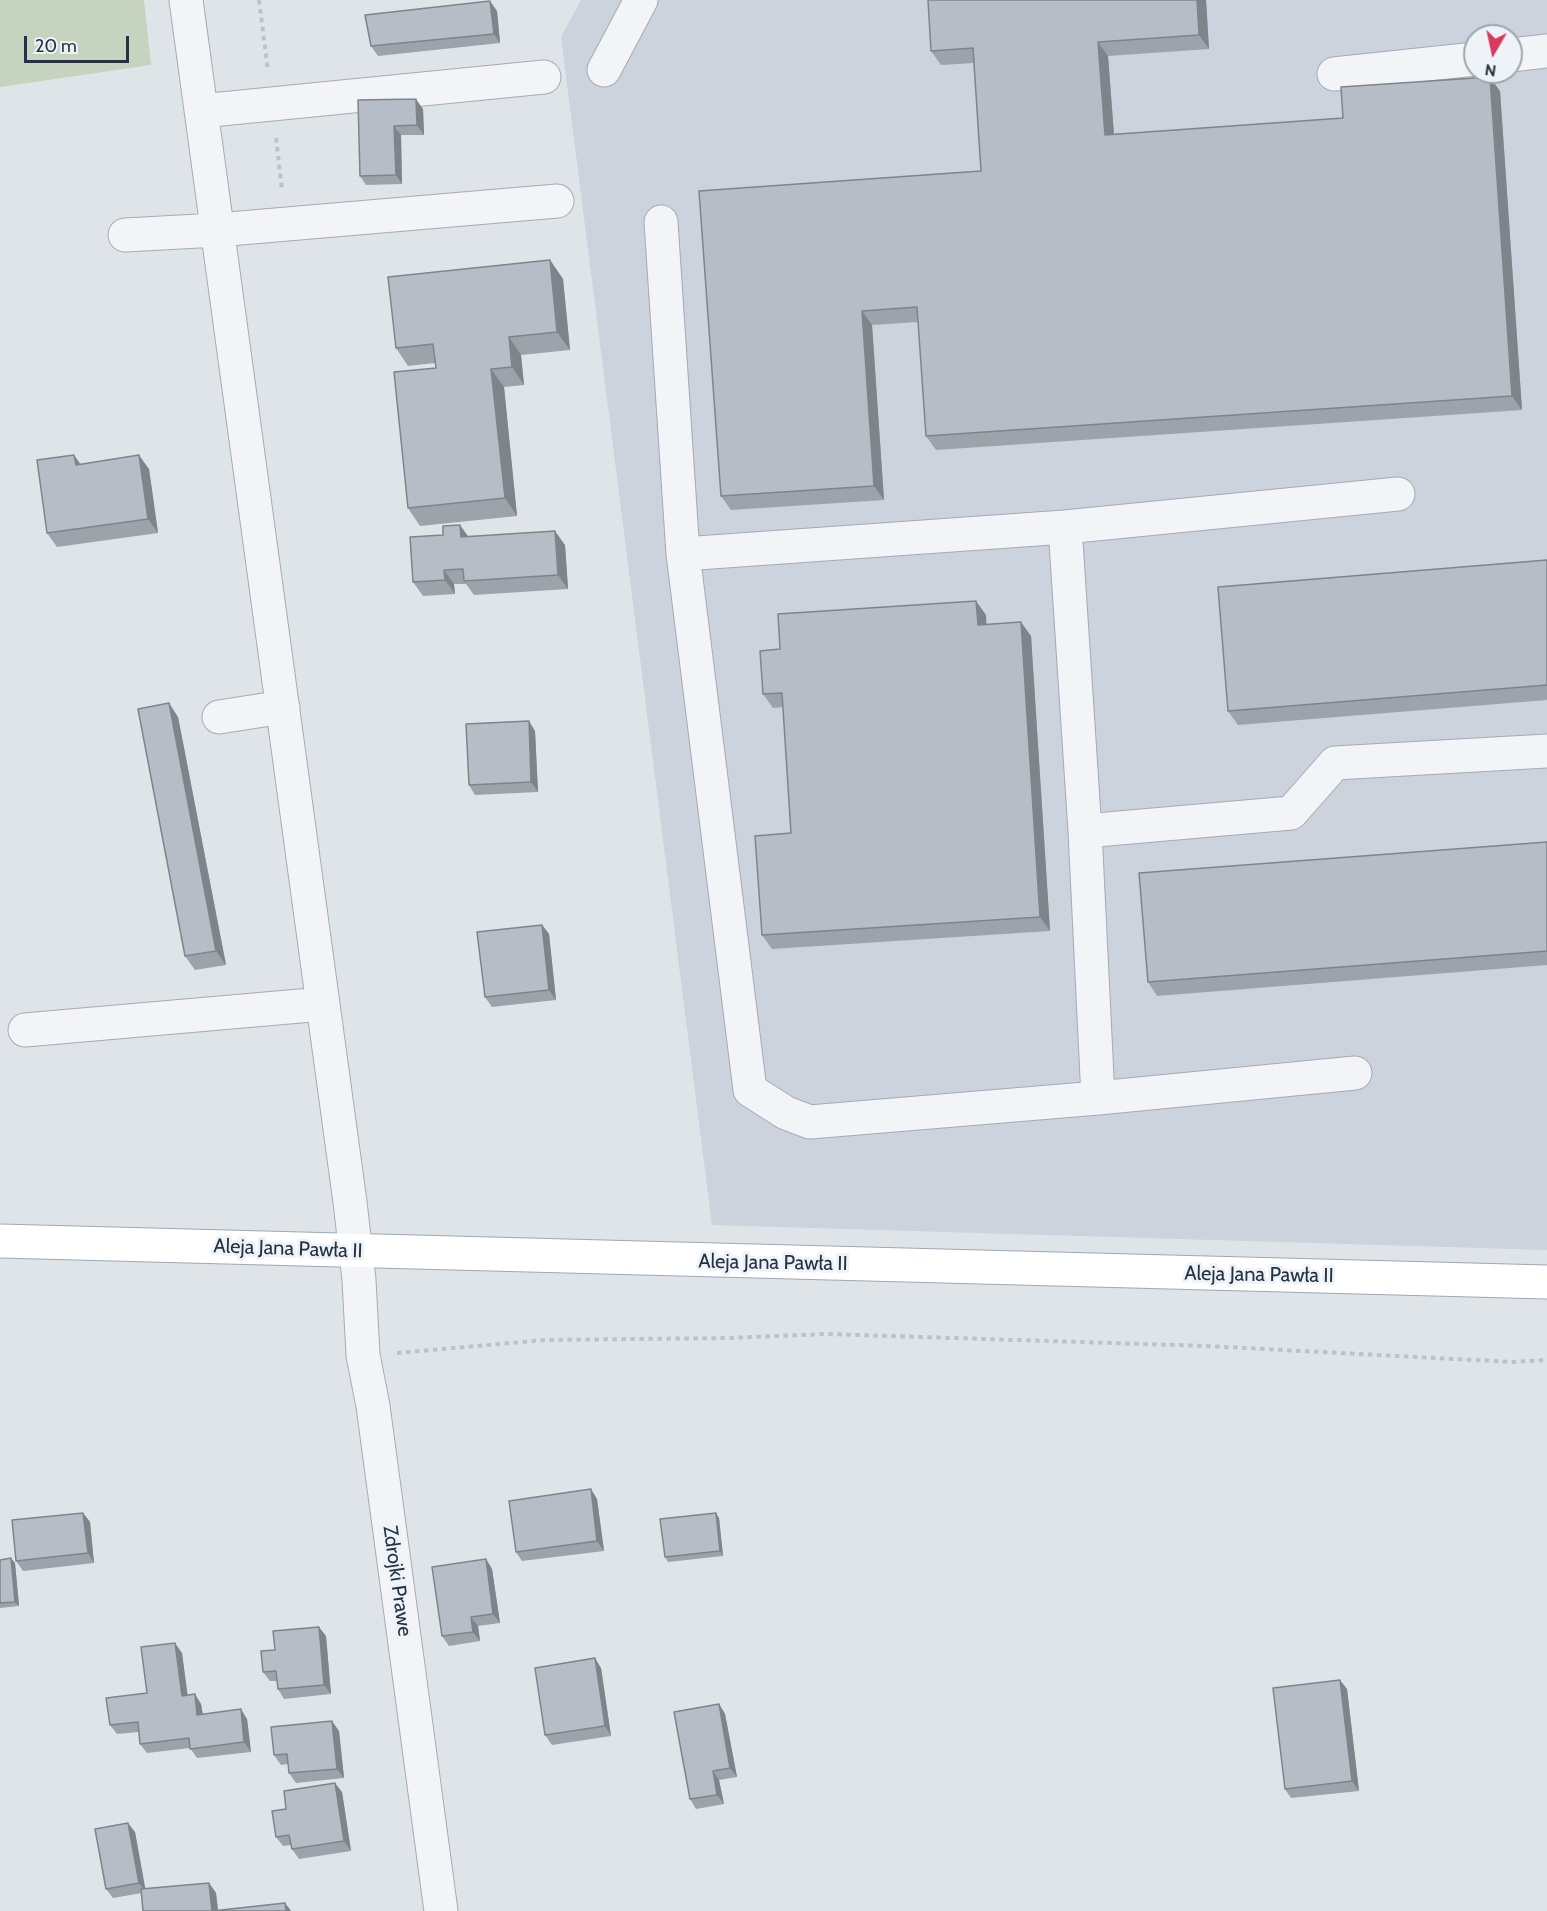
<!DOCTYPE html>
<html>
<head>
<meta charset="utf-8">
<style>
  body { margin:0 }
  #map { position:relative; width:1547px; height:1911px; overflow:hidden; background:#dfe4e9; font-family:Cabin,sans-serif }
  canvas { display:block }
  .north { position:absolute; left:1463px; top:24px; width:60px; height:60px; box-sizing:border-box; background:#eef3f7; border:2px solid #9ea6af; border-radius:50%; rotate:189deg; font-size:16px; font-weight:700; line-height:24px; text-align:center; color:#263242 }
  .north::after { content:''; display:block; margin:auto; width:21px; height:27px; background:#d9395d; clip-path:polygon(50% 0,100% 100%,50% 72%,0 100%) }
  .scale { position:absolute; left:24px; top:36px; width:105px; height:27px; box-sizing:border-box; border:3px solid #263242; border-top:0; padding-left:8px; font-size:18px; line-height:21px; white-space:nowrap; color:#263242; -webkit-text-stroke:4px #eef3f7; paint-order:stroke }
</style>
</head>
<body>
<div id="map">
<canvas width="1547" height="1911"></canvas>
<div class="north">N</div>
<div class="scale">20 m</div>
</div>
<script>
const c = document.querySelector('canvas').getContext('2d');
c.lineJoin = 'round';
function paint(path, color) { c.fillStyle = color; c.fill(path, 'evenodd'); }
const shape = rows => new Path2D(rows.map(r => 'M' + r).join(''));
function strokePath(path, color, width, dash) { c.strokeStyle = color; c.lineWidth = width; c.lineCap = dash ? 'butt' : 'round'; c.setLineDash(dash || []); c.stroke(path); }
function label(font, color, halo, rows, align = 'center') {
  c.font = font + ' Cabin,sans-serif'; c.lineWidth = 6; c.setLineDash([]); c.textBaseline = 'middle'; c.strokeStyle = halo; c.fillStyle = color; for (const [text, x, y, turn = 0] of rows) {
    c.save(); c.translate(x, y); c.rotate((+turn || 0) * Math.PI / 180); c.textAlign = isNaN(turn) ? turn : align; if (halo) c.strokeText(text, 0, 0); c.fillText(text, 0, 0); c.restore();
  }
}
paint(shape([
  [581,0,1547,0,1547,1250,712,1225,561,37],
  [1475,36,1511,36,1511,72,1475,72]
]), '#cdd3dc');
paint(shape([
  [0,0,144,0,151,65,0,87]
]), '#c6d4bf');
const minor = shape([
  [186,0,350,1202,359,1280,363,1355,373,1406,441,1911],
  [1511,55,1547,51],
  [604,70,641,0],
  [1334,74,1475,59],
  [201,111,544,77],
  [661,222,683,554,1065,527,1085,831,1291,813,1335,763,1547,751],
  [125,235,217,230,557,201],
  [1065,527,1398,494],
  [683,554,750,1090,786,1113,810,1122,1098,1098,1085,831],
  [219,717,283,707],
  [25,1030,323,1004],
  [1098,1098,1355,1073]
]);
const major = shape([
  [0,1241,1547,1282]
]);
strokePath(minor, '#a4abb4', 35);
strokePath(major, '#9da9b6', 35);
strokePath(shape([
  [259,0,268,71],
  [276,138,282,190],
  [397,1353,545,1340,728,1338,826,1334,1207,1346,1512,1362,1547,1360]
]), '#bdc2c8', 4, [4.5, 4.5]);
strokePath(minor, '#f2f4f7', 33);
strokePath(major, '#fff', 33);
paint(shape([
  [1206,0,1209,49,1108,56,1114,134,1343,118,1500,91,1522,410,936,450,926,436,918,322,872,325,884,500,731,510,721,496,699,191,981,171,974,63,941,65,931,51],
  [497,11,500,43,378,56,371,46],
  [358,100,423,109,424,135,401,135,402,184,366,185,360,176],
  [550,260,563,279,570,350,521,355,524,385,504,387,517,516,420,526,408,508,436,368,435,363,408,366,396,348],
  [80,464,149,469,158,533,57,547,47,533],
  [468,536,565,545,568,589,474,595,466,584,454,584,455,594,423,596,413,582],
  [1547,560,1547,700,1238,725,1228,711],
  [986,615,986,625,1031,636,1050,931,772,949,762,935,791,833,783,707,773,708,763,694,780,649],
  [178,717,226,965,195,970,185,956],
  [535,731,538,792,475,795,469,785],
  [1547,842,1547,965,1157,996,1148,982],
  [542,925,549,934,556,1000,492,1007,485,997],
  [597,1499,604,1551,522,1561,516,1552],
  [83,1513,90,1522,94,1563,23,1571,16,1561],
  [719,1518,723,1556,668,1562,665,1557],
  [486,1559,492,1569,500,1623,478,1626,480,1641,449,1646,442,1636],
  [0,1560,15,1563,19,1606,0,1608],
  [326,1636,331,1694,284,1699,278,1689,277,1681,270,1681,263,1672,275,1650],
  [182,1653,187,1695,201,1704,203,1714,247,1719,251,1752,197,1758,190,1748,147,1753,140,1744,139,1732,117,1734,110,1725,147,1693],
  [601,1668,611,1736,552,1745,545,1735],
  [1347,1689,1359,1791,1291,1798,1285,1789],
  [719,1704,725,1714,737,1777,719,1780,724,1804,696,1809,690,1799],
  [339,1731,344,1778,296,1783,289,1773,288,1764,281,1765,274,1755],
  [342,1792,351,1851,299,1859,292,1849,291,1845,283,1846,276,1837,286,1809],
  [135,1832,145,1889,209,1883,216,1893,218,1910,285,1903,291,1911,143,1911,142,1893,113,1898,106,1889]
]), '#9da3ab');
paint(shape([
  [1197,0,1206,0,1209,49,1199,35],
  [490,1,497,11,500,43,494,34],
  [1098,42,1108,56,1115,149,1105,135],
  [1490,77,1500,91,1522,410,1512,396],
  [416,99,423,109,424,135,417,125],
  [394,126,401,135,402,184,396,175],
  [550,260,563,279,570,350,557,332],
  [862,311,872,325,884,500,874,486],
  [509,337,521,355,524,385,512,367],
  [491,369,504,387,517,516,505,498],
  [74,455,84,469,76,465],
  [139,455,149,469,158,533,148,519],
  [460,525,470,539,461,537],
  [555,531,565,545,568,589,558,575],
  [444,570,454,584,455,594,445,580],
  [976,601,986,615,987,639,978,625],
  [1021,622,1031,636,1050,931,1040,917],
  [169,703,178,717,226,965,216,951],
  [529,721,535,731,538,792,531,782],
  [542,925,549,934,556,1000,549,990],
  [591,1489,597,1499,604,1551,597,1541],
  [83,1513,90,1522,94,1563,88,1553],
  [716,1513,719,1518,723,1556,720,1551],
  [11,1558,15,1563,19,1606,15,1602],
  [486,1559,492,1569,500,1623,493,1614],
  [471,1617,478,1626,480,1641,473,1632],
  [319,1627,326,1636,331,1694,324,1685],
  [175,1643,182,1653,189,1705,182,1696],
  [595,1658,601,1668,611,1736,605,1726],
  [1340,1680,1347,1689,1359,1791,1352,1781],
  [195,1694,201,1704,204,1724,197,1715],
  [719,1704,725,1714,737,1777,730,1768],
  [241,1709,247,1719,251,1752,244,1742],
  [332,1721,339,1731,344,1778,337,1769],
  [713,1771,719,1780,724,1804,717,1795],
  [335,1783,342,1792,351,1851,344,1841],
  [128,1823,135,1832,146,1892,139,1883],
  [209,1883,216,1893,218,1911,212,1911],
  [285,1903,291,1911,286,1911]
]), '#7f848b');
const building = shape([
  [928,0,1197,0,1199,35,1098,42,1105,135,1343,118,1341,87,1490,77,1512,396,926,436,917,307,862,311,874,486,721,496,699,191,981,171,973,48,931,51,928,0],
  [490,1,494,34,371,46,365,15,490,1],
  [416,99,417,125,394,126,396,175,360,176,358,100,416,99],
  [550,260,557,332,509,337,512,367,491,369,505,498,408,508,394,372,436,368,433,344,396,348,388,277,550,260],
  [74,455,76,465,139,455,148,519,47,533,37,460,74,455],
  [460,525,461,537,555,531,558,575,464,581,463,569,444,570,445,580,413,582,410,537,443,535,443,526,460,525],
  [1547,560,1547,685,1228,711,1218,587,1547,560],
  [976,601,978,625,1021,622,1040,917,762,935,755,836,791,833,782,693,763,694,760,651,780,649,778,614,976,601],
  [169,703,216,951,185,956,138,709,169,703],
  [529,721,531,782,469,785,466,724,529,721],
  [1547,842,1547,951,1148,982,1139,873,1547,842],
  [542,925,549,990,485,997,477,932,542,925],
  [591,1489,597,1541,516,1552,509,1501,591,1489],
  [83,1513,88,1553,16,1561,12,1520,83,1513],
  [716,1513,720,1551,665,1557,660,1519,716,1513],
  [11,1558,15,1602,0,1603,0,1560,11,1558],
  [486,1559,493,1614,471,1617,473,1632,442,1636,432,1567,486,1559],
  [319,1627,324,1685,278,1689,276,1671,263,1672,261,1651,275,1650,273,1631,319,1627],
  [175,1643,182,1696,195,1694,197,1715,241,1709,244,1742,190,1749,189,1738,140,1744,138,1722,110,1725,106,1698,147,1693,141,1647,175,1643],
  [595,1658,605,1726,545,1735,535,1668,595,1658],
  [1340,1680,1352,1781,1285,1789,1273,1688,1340,1680],
  [719,1704,730,1768,713,1771,717,1795,690,1799,674,1712,719,1704],
  [332,1721,337,1769,289,1773,287,1754,274,1755,271,1727,332,1721],
  [335,1783,344,1841,292,1849,289,1835,276,1837,272,1811,286,1809,284,1791,335,1783],
  [128,1823,139,1883,106,1889,95,1829,128,1823],
  [209,1883,212,1911,285,1903,286,1911,143,1911,141,1889,209,1883]
]);
paint(building, '#b6bdc7');
strokePath(building, '#7f848b', 1.5);
label('20px', '#263242', '#eef3f7', [
  ["Aleja Jana Pawła II",288,1249,2],
  ["Aleja Jana Pawła II",773,1263,1],
  ["Aleja Jana Pawła II",1259,1275,1],
  ["Zdrojki Prawe",397,1581,82]
]);
</script>
</body>
</html>
